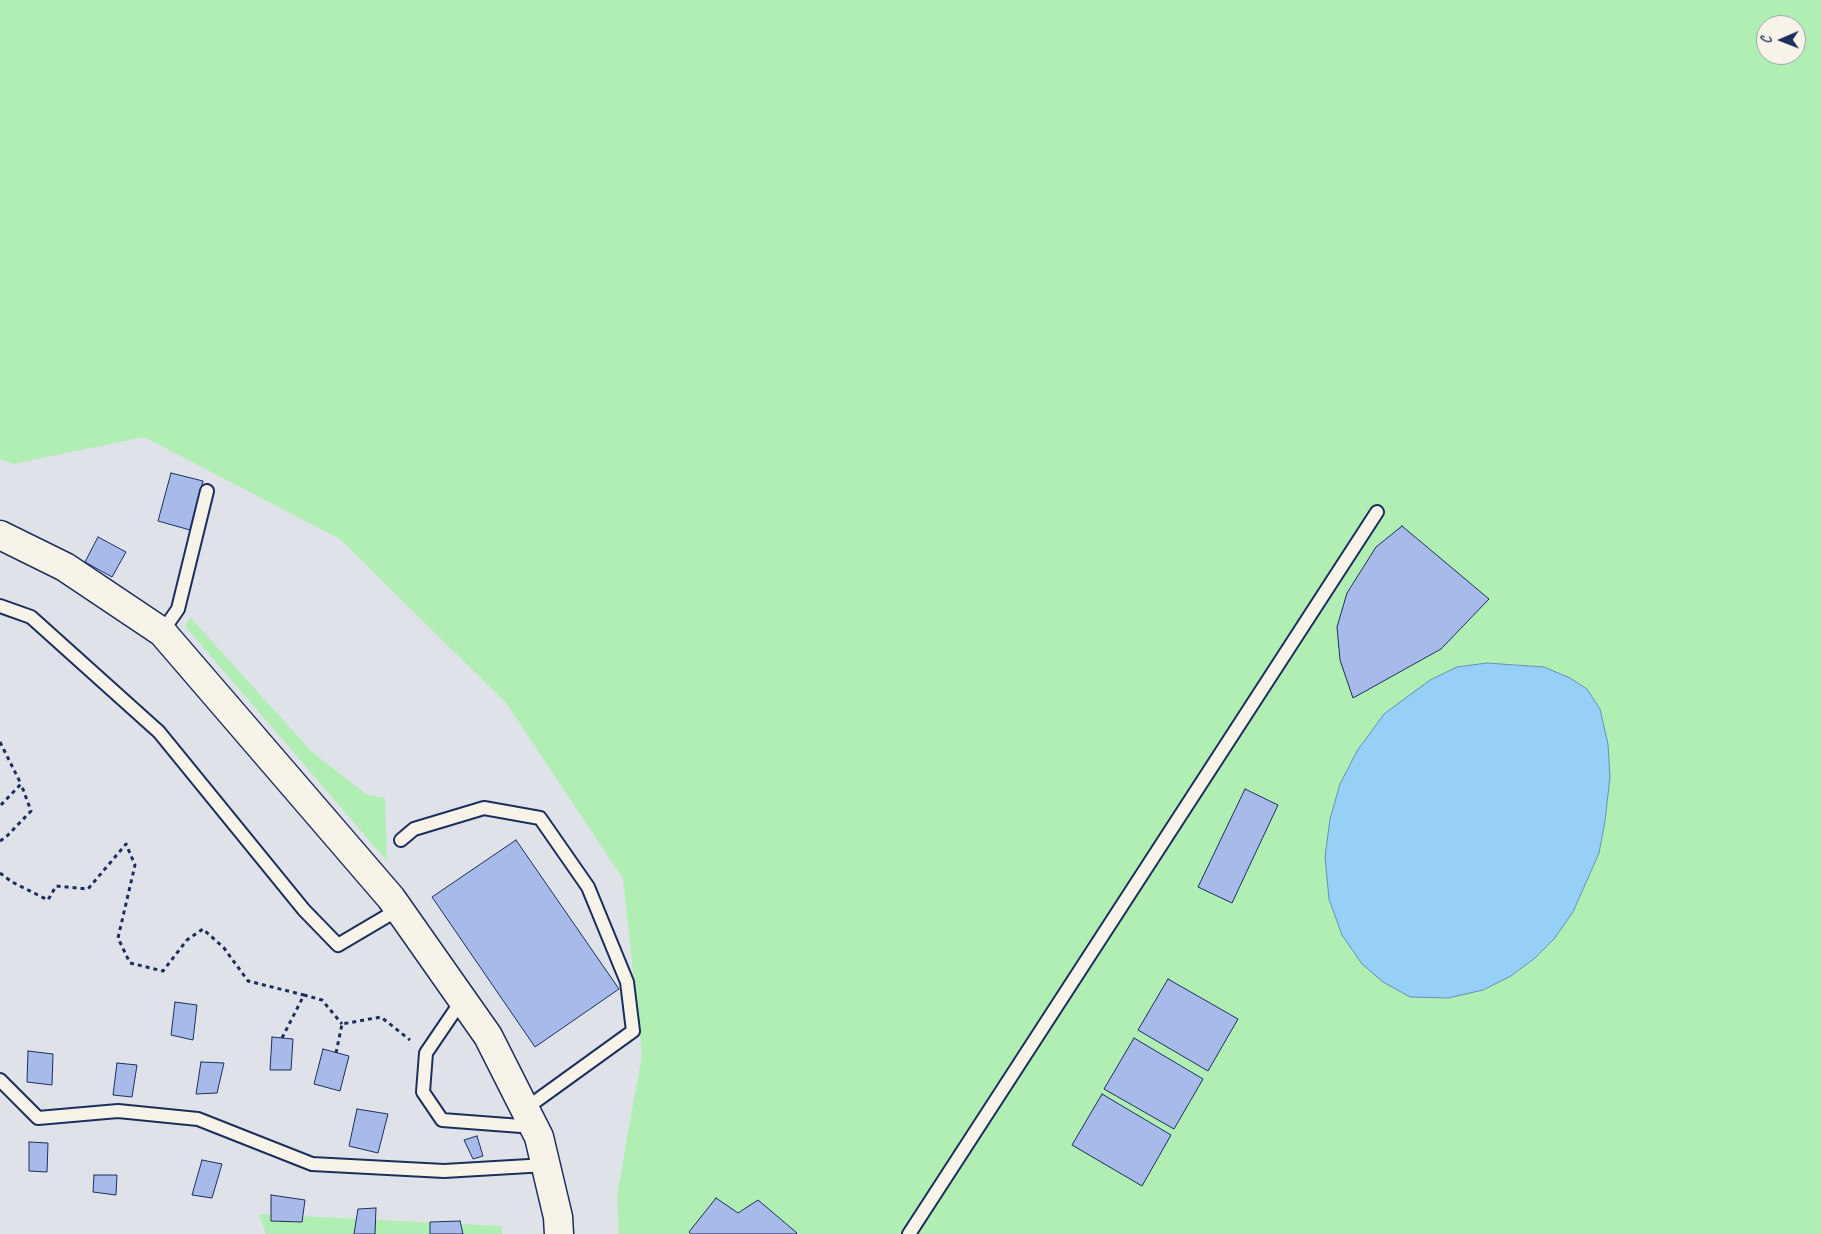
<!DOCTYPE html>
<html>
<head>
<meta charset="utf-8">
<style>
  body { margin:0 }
  #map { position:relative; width:1821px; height:1234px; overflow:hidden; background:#dfe2e8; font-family:Caveat,sans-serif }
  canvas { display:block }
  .north { position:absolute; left:1756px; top:15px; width:50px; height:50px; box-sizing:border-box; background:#f7f3e8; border:1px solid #9fa5b1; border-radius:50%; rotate:269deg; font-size:14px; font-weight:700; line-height:20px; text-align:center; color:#1b2f5e }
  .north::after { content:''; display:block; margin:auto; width:18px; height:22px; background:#1b2f5e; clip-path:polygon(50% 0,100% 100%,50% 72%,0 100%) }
</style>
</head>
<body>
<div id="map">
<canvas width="1821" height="1234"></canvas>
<div class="north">С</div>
</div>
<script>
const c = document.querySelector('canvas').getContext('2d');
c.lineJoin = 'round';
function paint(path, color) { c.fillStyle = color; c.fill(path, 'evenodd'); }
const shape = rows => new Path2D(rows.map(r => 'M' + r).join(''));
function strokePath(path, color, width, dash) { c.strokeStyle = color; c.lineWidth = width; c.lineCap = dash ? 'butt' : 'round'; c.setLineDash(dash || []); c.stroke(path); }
paint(shape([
  [0,0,1821,0,1821,1234,619,1234,617,1196,642,1054,623,879,507,704,340,539,144,437,13,464,0,459],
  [1766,25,1796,25,1796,55,1766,55],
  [1487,663,1516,664,1600,710,1608,744,1610,777,1599,853,1573,912,1535,958,1511,976,1483,990,1340,784,1357,751,1384,714,1457,667],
  [190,617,311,751,366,794,385,798,387,861,185,626],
  [259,1214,502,1226,502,1234,266,1234]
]), '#b1eeb4');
const water = shape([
  [1487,663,1544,667,1570,678,1587,689,1600,709,1608,744,1610,777,1605,821,1599,853,1573,912,1554,939,1535,958,1511,976,1483,990,1448,998,1410,997,1383,982,1362,964,1342,935,1329,899,1325,857,1330,819,1340,784,1357,751,1384,714,1430,680,1457,667,1487,663]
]);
paint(water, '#97d0f7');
strokePath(water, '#6590ba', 1);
const building = shape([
  [171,473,203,481,190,530,158,521,171,473],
  [1402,526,1489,599,1441,649,1353,698,1340,660,1337,627,1347,593,1376,547,1402,526],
  [98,537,126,552,112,577,85,562,98,537],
  [1245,789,1278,805,1232,903,1198,887,1245,789],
  [516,840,619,989,535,1047,432,897,516,840],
  [1168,979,1238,1019,1208,1071,1138,1030,1168,979],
  [175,1002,197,1005,193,1040,171,1035,175,1002],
  [272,1037,293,1039,291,1070,270,1070,272,1037],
  [1134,1038,1203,1079,1174,1129,1104,1089,1134,1038],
  [323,1049,349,1056,340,1091,314,1084,323,1049],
  [28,1051,53,1054,52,1085,27,1082,28,1051],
  [201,1062,224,1063,217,1093,196,1094,201,1062],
  [117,1063,137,1065,132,1097,113,1095,117,1063],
  [1102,1094,1171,1135,1142,1186,1072,1145,1102,1094],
  [357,1109,388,1114,378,1153,349,1146,357,1109],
  [477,1136,483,1156,473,1159,464,1140,477,1136],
  [29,1142,48,1143,47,1172,29,1171,29,1142],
  [202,1160,222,1164,212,1198,192,1195,202,1160],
  [94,1175,117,1175,116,1195,93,1192,94,1175],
  [271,1195,305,1200,302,1222,271,1221,271,1195],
  [716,1198,738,1213,758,1200,797,1233,796,1234,691,1234,689,1232,716,1198],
  [376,1208,375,1234,354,1234,358,1209,376,1208],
  [460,1221,463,1234,430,1234,430,1222,460,1221]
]);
paint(building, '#a8bae9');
strokePath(building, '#1b2f5e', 1);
const service = shape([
  [0,606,31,617,159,732,304,910,338,945,399,909],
  [162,632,178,609,207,491],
  [401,840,414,829,484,808,540,818,588,887,627,982,633,1031,525,1109],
  [462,1000,426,1053,423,1092,442,1120,534,1127],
  [0,1080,38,1118,118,1111,198,1119,312,1164,444,1171,546,1165],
  [909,1234,1377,512]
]);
const tertiary = shape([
  [0,535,65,567,162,632,391,898,488,1036,539,1137,558,1217,559,1234]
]);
strokePath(service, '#1b2f5e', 16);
strokePath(tertiary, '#1b2f5e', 31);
strokePath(shape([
  [0,742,21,784,0,806],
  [0,841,6,837,31,811,21,784],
  [0,873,12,882,48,900,56,886,88,889,126,844,135,865,118,938,130,963,163,971,187,940,203,929,224,948,248,981,304,995],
  [282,1038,304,995,322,1000,342,1024],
  [336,1053,342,1024,381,1017,410,1040]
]), '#1b2f5e', 3, [4, 4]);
strokePath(service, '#f7f3e8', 12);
strokePath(tertiary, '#f7f3e8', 28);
</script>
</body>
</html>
